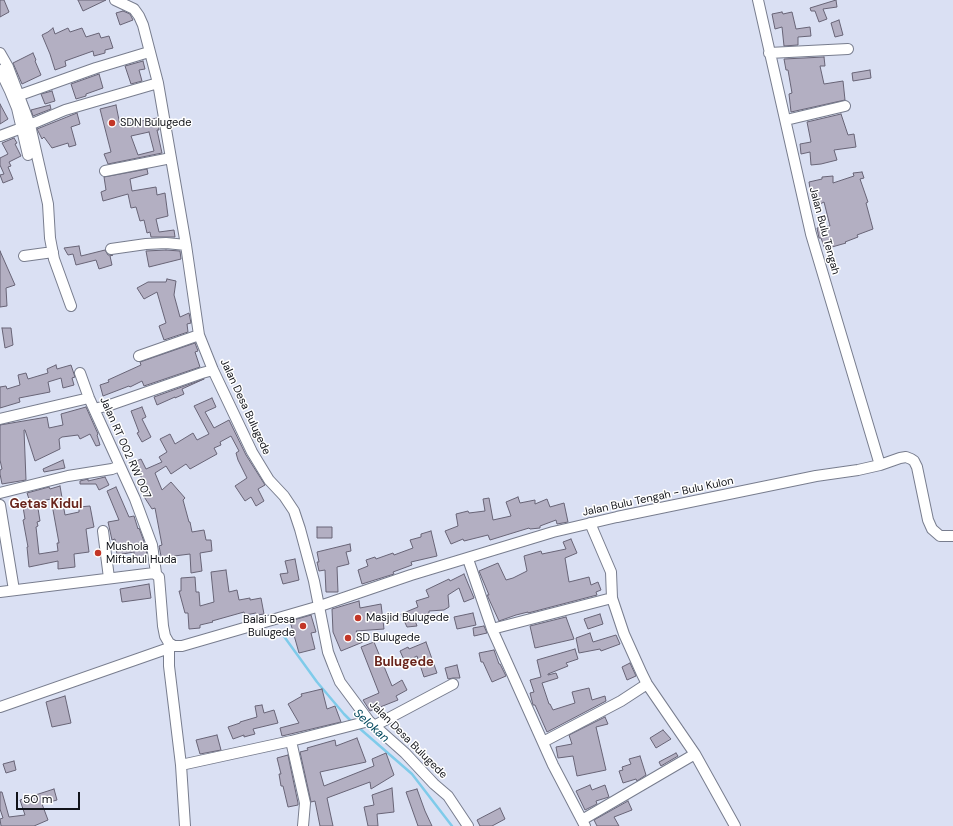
<!DOCTYPE html>
<html>
<head>
<meta charset="utf-8">
<style>
  body { margin:0 }
  #map { position:relative; width:953px; height:826px; overflow:hidden; background:#dae0f3; font-family:"DM Sans",sans-serif }
  canvas { display:block }
  .scale { position:absolute; left:16px; top:792px; width:64px; height:18px; box-sizing:border-box; border:2px solid #111319; border-top:0; padding-left:5px; font-size:12px; line-height:14px; white-space:nowrap; color:#111319; -webkit-text-stroke:3px #fff; paint-order:stroke }
</style>
</head>
<body>
<div id="map">
<canvas width="953" height="826"></canvas>
<div class="scale">50 m</div>
</div>
<script>
const c = document.querySelector('canvas').getContext('2d');
c.lineJoin = 'round';
const shape = rows => new Path2D(rows.map(r => 'M' + r).join(''));
function strokePath(path, color, width, dash) { c.strokeStyle = color; c.lineWidth = width; c.lineCap = dash ? 'butt' : 'round'; c.setLineDash(dash || []); c.stroke(path); }
function paint(path, color) { c.fillStyle = color; c.fill(path, 'evenodd'); }
function label(font, color, halo, rows, align = 'center') {
  c.font = font + ' "DM Sans",sans-serif'; c.lineWidth = 3; c.setLineDash([]); c.textBaseline = 'middle'; c.strokeStyle = halo; c.fillStyle = color; for (const [text, x, y, turn = 0] of rows) {
    c.save(); c.translate(x, y); c.rotate((+turn || 0) * Math.PI / 180); c.textAlign = isNaN(turn) ? turn : align; if (halo) c.strokeText(text, 0, 0); c.fillText(text, 0, 0); c.restore();
  }
}
strokePath(shape([
  [283,635,317,682,344,714,352,722],
  [358,727,412,774,452,826]
]), '#7fcbea', 2.5);
const building = shape([
  [0,0,4,0,9,12,0,17,0,0],
  [78,0,106,0,83,11,78,0],
  [836,0,837,7,823,9,827,19,819,22,815,11,811,11,810,8,836,0],
  [123,11,130,14,133,20,120,25,116,13,123,11],
  [782,12,783,14,792,12,796,29,810,27,811,36,798,37,798,45,784,46,782,27,775,29,772,14,782,12],
  [839,20,843,35,835,37,831,23,839,20],
  [53,28,55,34,68,28,70,32,82,28,86,37,99,33,101,38,109,36,113,48,105,50,105,53,94,56,93,51,65,61,66,66,55,70,50,54,42,35,48,32,53,28],
  [33,53,36,60,35,61,41,75,22,84,13,63,33,53],
  [824,57,825,66,820,66,824,84,843,81,845,100,791,112,789,94,792,93,788,70,786,70,784,59,824,57],
  [143,61,145,69,139,70,142,81,131,84,125,66,143,61],
  [870,70,871,78,853,81,852,73,870,70],
  [99,74,103,88,86,94,86,96,76,99,71,84,99,74],
  [52,91,55,101,45,104,41,94,52,91],
  [0,104,8,119,0,124,0,104],
  [50,105,51,109,33,116,31,110,50,105],
  [116,105,120,125,157,118,159,130,157,130,162,153,108,164,104,154,111,152,100,109,116,105],
  [149,132,154,151,138,155,131,136,149,132],
  [77,113,80,124,71,127,76,145,69,147,68,143,52,148,44,137,42,139,37,129,77,113],
  [841,114,848,135,854,134,856,147,834,150,837,160,821,164,811,165,810,152,801,154,800,144,811,142,807,122,841,114],
  [14,138,17,143,15,144,21,156,9,162,11,166,8,167,13,179,3,183,0,175,4,174,0,165,0,158,8,154,2,143,14,138],
  [147,169,148,174,130,179,132,191,156,187,157,195,165,193,168,216,156,219,159,232,174,230,175,237,151,237,150,232,147,233,144,220,140,221,136,207,131,208,128,194,103,201,101,192,106,190,104,177,147,169],
  [862,172,864,178,860,179,868,202,866,203,873,229,857,235,858,237,845,242,846,243,825,249,821,238,819,238,817,228,830,226,824,202,820,204,816,194,811,195,809,182,822,179,822,177,833,176,833,183,854,176,853,173,862,172],
  [79,246,81,256,105,250,108,255,113,255,110,256,112,265,99,269,96,260,76,265,73,254,68,255,64,248,79,246],
  [166,250,180,251,181,259,149,267,146,251,166,250],
  [0,251,15,285,6,288,7,306,0,307,0,251],
  [167,279,176,281,174,295,180,317,189,313,191,323,187,324,188,332,164,340,159,326,166,323,157,292,144,299,137,288,148,282,166,282,167,279],
  [2,328,11,328,13,345,5,348,2,328],
  [195,343,198,351,195,352,200,367,144,386,142,381,130,387,129,386,103,396,100,385,109,382,108,380,141,365,140,362,195,343],
  [56,365,57,369,71,365,75,377,72,378,74,385,63,388,61,378,48,382,50,392,19,398,20,402,0,408,0,387,6,386,7,389,20,385,18,375,26,373,28,379,48,373,47,369,56,365],
  [204,379,182,389,184,394,175,398,175,397,157,405,154,397,204,379],
  [212,398,216,407,205,412,214,428,229,420,246,455,265,485,258,489,264,501,256,506,251,497,245,501,235,486,247,478,238,460,236,453,239,451,231,436,220,442,221,445,214,448,217,454,190,469,186,464,171,474,166,466,155,473,162,490,171,482,185,498,183,500,189,522,190,522,192,532,204,530,206,540,211,540,212,551,200,553,202,571,191,573,190,554,174,556,174,558,162,561,159,546,162,545,155,508,152,509,141,492,147,489,134,462,141,459,146,469,162,462,159,457,167,452,160,439,170,434,175,444,193,433,197,440,209,434,194,406,212,398],
  [86,407,98,434,97,435,100,445,96,446,90,434,80,439,78,435,62,437,59,439,60,449,35,461,25,430,24,430,26,480,2,484,0,474,0,470,2,469,0,460,0,425,47,417,49,428,63,425,61,414,86,407],
  [142,407,146,417,142,419,151,437,142,442,137,433,139,432,131,411,142,407],
  [63,460,65,468,44,472,43,469,63,460],
  [105,477,109,485,99,490,96,484,80,484,80,481,88,479,88,481,105,477],
  [60,486,65,515,79,512,79,507,90,506,94,527,86,529,89,552,74,554,75,567,58,569,58,561,29,567,27,547,28,547,23,520,25,519,23,507,31,505,27,493,49,487,50,489,60,486],
  [51,499,59,543,57,543,58,551,39,554,36,527,38,526,37,522,40,521,37,502,51,499],
  [116,487,129,517,134,516,138,529,139,528,146,547,147,558,134,560,134,552,117,555,115,539,112,540,108,522,119,520,107,491,116,487],
  [518,497,520,503,535,500,535,504,547,499,550,507,564,503,568,522,557,524,556,520,540,526,540,528,530,529,529,528,490,540,488,535,464,541,463,539,451,544,445,531,458,526,456,514,468,511,469,513,485,511,483,499,489,498,493,520,511,516,506,502,518,497],
  [317,527,332,527,332,538,317,538,317,527],
  [431,531,437,556,411,562,412,565,393,572,394,574,362,584,358,570,368,566,366,560,375,557,376,559,393,553,394,555,413,548,410,540,421,537,421,534,431,531],
  [571,539,577,553,565,558,569,582,589,577,591,585,598,582,601,590,596,592,597,595,528,613,528,612,516,615,499,621,488,597,487,595,489,595,479,571,498,563,506,580,513,578,527,571,524,556,541,551,542,554,566,549,563,542,571,539],
  [350,544,351,551,346,552,349,564,337,567,338,592,326,592,325,570,319,571,317,562,319,562,317,552,350,544],
  [295,559,299,580,283,584,280,574,288,573,285,561,295,559],
  [226,570,229,592,237,590,239,600,250,598,250,600,261,598,264,614,257,615,256,613,245,615,244,612,212,621,213,622,200,625,200,628,189,629,188,613,185,613,179,591,181,591,181,578,195,577,196,592,199,592,200,606,214,602,211,572,226,570],
  [464,574,474,598,464,602,459,588,448,595,449,607,444,610,429,611,429,613,414,618,417,626,407,627,401,614,418,607,416,601,429,597,426,590,449,579,450,581,464,574],
  [149,584,151,598,122,602,120,589,149,584],
  [359,601,360,608,381,604,384,629,356,631,363,642,341,651,333,632,332,609,359,601],
  [473,613,476,625,457,629,454,617,473,613],
  [600,614,603,624,588,629,584,619,600,614],
  [311,615,316,632,311,633,315,649,299,653,290,621,311,615],
  [566,617,574,639,535,648,530,626,566,617],
  [484,626,487,633,474,636,473,628,484,626],
  [590,633,593,642,616,635,620,644,601,651,600,649,579,653,576,638,590,633],
  [374,642,392,686,402,680,407,690,396,696,398,700,370,711,363,700,379,693,361,647,374,642],
  [426,642,437,673,424,677,417,656,405,662,400,651,408,647,409,649,426,642],
  [575,649,578,659,566,663,568,666,548,674,548,675,556,673,558,678,542,683,549,704,550,704,553,710,575,703,572,692,589,688,592,700,605,696,606,701,547,732,535,705,533,705,530,693,534,692,530,680,541,677,537,660,575,649],
  [494,650,499,664,500,664,506,676,492,682,483,662,481,662,479,653,494,650],
  [630,663,636,676,627,680,622,667,630,663],
  [457,665,460,678,453,678,448,679,445,668,457,665],
  [322,689,327,709,335,706,341,722,282,736,280,728,299,723,288,704,302,696,301,694,322,689],
  [65,696,71,723,52,727,46,702,65,696],
  [262,705,264,713,274,710,278,723,253,729,255,734,244,737,244,735,233,739,228,727,240,723,240,722,257,717,255,706,262,705],
  [605,717,608,724,596,727,606,770,577,776,573,756,558,758,556,747,572,744,569,735,605,717],
  [663,730,671,739,656,748,650,738,663,730],
  [217,735,221,750,200,754,196,740,217,735],
  [357,738,366,762,320,772,324,786,374,766,372,759,386,753,394,775,371,789,370,782,327,798,333,826,320,826,315,801,311,802,300,752,308,750,307,748,335,740,336,746,357,738],
  [676,753,678,756,661,766,659,762,676,753],
  [288,755,298,803,298,805,288,807,283,786,281,786,279,774,281,774,277,758,288,755],
  [640,756,646,775,637,781,636,779,623,783,619,771,623,770,622,767,631,764,629,759,640,756],
  [14,761,16,770,6,773,3,764,14,761],
  [590,785,592,790,605,785,609,797,596,801,597,804,585,810,576,791,590,785],
  [392,788,394,812,377,814,378,826,368,826,364,807,374,805,372,795,392,788],
  [54,789,57,800,42,804,48,820,34,826,1,826,0,819,3,818,0,809,0,792,2,792,9,817,25,815,20,800,54,789],
  [417,789,425,811,432,826,418,826,406,792,417,789],
  [628,801,632,810,614,817,619,826,597,826,594,820,628,801],
  [500,808,505,819,492,826,480,826,477,820,500,808]
]);
paint(building, '#b3afc2');
strokePath(building, '#686476', 1);
const minor = shape([
  [115,0,134,9,139,16,143,25,158,83,186,245,199,335,213,370,252,452,269,480,284,496,294,511,300,529,314,581,328,652,333,665,340,682,369,721,405,753,434,784,448,796,468,826],
  [758,0,811,234,880,465],
  [0,53,8,67,30,125,48,204,50,238,54,259,71,306],
  [769,53,848,49],
  [0,70,10,91,17,108,28,155],
  [20,95,96,68,149,52],
  [786,120,845,106],
  [0,136,27,126,65,110,158,83],
  [105,171,171,158],
  [111,249,146,244,166,243,186,245],
  [24,256,53,252],
  [139,356,199,335],
  [80,373,89,398,135,499,152,545,156,573],
  [94,409,110,405,202,373,213,370],
  [0,419,89,398],
  [0,493,68,476,112,469,120,466],
  [0,505,14,590],
  [590,523,611,572,612,598,624,634,642,674,647,684,695,754,735,826],
  [103,531,109,578],
  [468,559,492,629,553,765,585,826],
  [0,592,154,573,159,577,163,626,165,636,169,643,174,646,182,646,320,606,411,575,553,532,617,517,816,476,858,470,880,465,900,458,906,457,911,459,914,461,917,467,928,520,932,529,940,536,953,536],
  [492,629,612,598],
  [169,643,169,666,181,765,185,826],
  [0,707,169,648],
  [374,726,453,684],
  [291,741,305,803,303,826],
  [543,742,621,701,647,684],
  [181,765,291,741,369,721],
  [582,820,695,754]
]);
strokePath(minor, '#787d8e', 12);
strokePath(minor, '#fff', 10);
for (const [x, y, r, color] of [
  [112,123,4,"#c33627"],
  [98,553,4,"#c33627"],
  [358,618,4,"#c33627"],
  [303,626,4,"#c33627"],
  [348,638,4,"#c33627"]
]) { const dot = new Path2D(); dot.arc(x, y, r, 0, 2 * Math.PI); c.fillStyle = color; c.fill(dot); strokePath(dot, '#fff', 1.5); }
label('11px', '#111319', '#fff', [
  ["SDN Bulugede",120,123],
  ["Mushola",106,547],
  ["Miftahul Huda",106,560],
  ["Masjid Bulugede",366,618],
  ["Balai Desa",295,620,"right"],
  ["Bulugede",295,633,"right"],
  ["SD Bulugede",356,638]
], 'left');
label('11px', '#111319', '#fff', [
  ["Jalan Bulu Tengah",824,231,75],
  ["Jalan Desa Bulugede",245,407,65],
  ["Jalan RT 002 RW 007",125,448,66],
  ["Jalan Bulu Tengah - Bulu Kulon",658,497,-12],
  ["Jalan Desa Bulugede",408,740,45]
]);
label('italic 12px', '#01475c', '#fff', [
  ["Selokan",371,726,42]
]);
label('bold 13px', '#69251c', '#fff', [
  ["Getas Kidul",46,505],
  ["Bulugede",404,663]
]);
</script>
</body>
</html>
